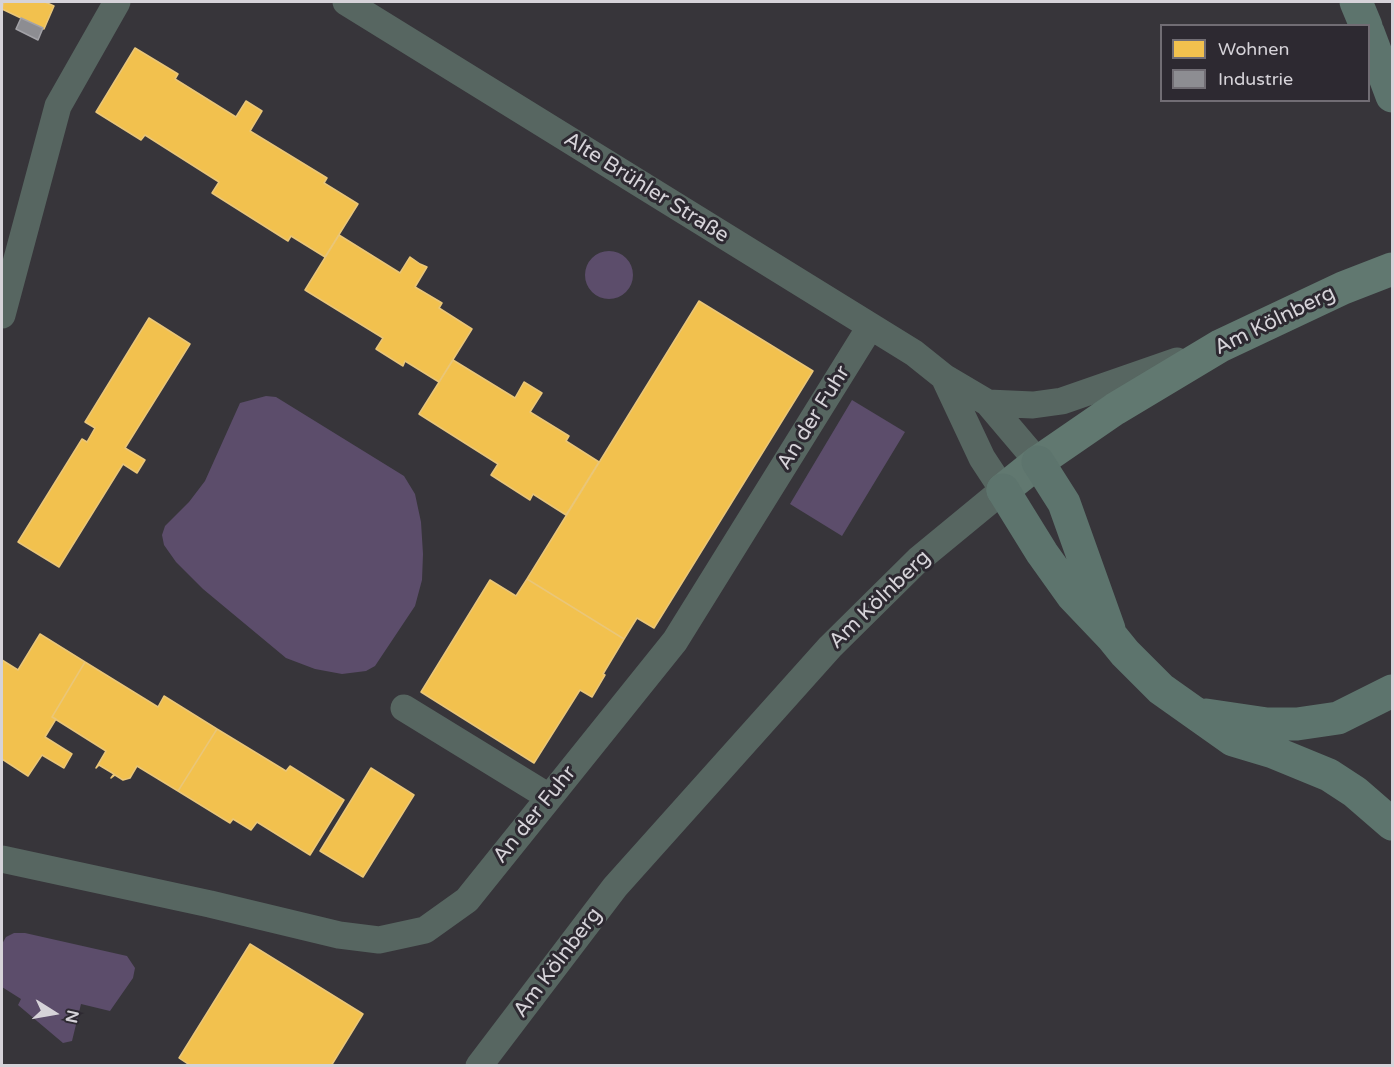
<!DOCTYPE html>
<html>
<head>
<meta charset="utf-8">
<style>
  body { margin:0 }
  #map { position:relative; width:1394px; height:1067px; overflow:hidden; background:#37353a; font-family:"Varela Round",sans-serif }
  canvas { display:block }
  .frame { position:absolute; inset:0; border:3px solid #d6d3d9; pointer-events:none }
  .legend { position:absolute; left:1160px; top:24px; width:210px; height:78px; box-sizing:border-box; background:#2d2931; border:2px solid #716d74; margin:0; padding:8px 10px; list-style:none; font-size:18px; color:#d6d3d9 }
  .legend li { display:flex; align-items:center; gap:12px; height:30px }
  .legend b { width:30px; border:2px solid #716d74 }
  .north { position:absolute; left:24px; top:983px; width:60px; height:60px; -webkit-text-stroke:4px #2d2931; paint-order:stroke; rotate:101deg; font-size:16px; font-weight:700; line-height:24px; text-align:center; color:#d6d3d9 }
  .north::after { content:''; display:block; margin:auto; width:21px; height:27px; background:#d6d3d9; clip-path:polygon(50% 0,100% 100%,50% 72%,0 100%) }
</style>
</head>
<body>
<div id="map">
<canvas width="1394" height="1067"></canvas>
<div class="frame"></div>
<ul class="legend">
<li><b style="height:16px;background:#f2c14e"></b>Wohnen</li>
<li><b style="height:16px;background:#8d8d92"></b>Industrie</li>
</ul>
<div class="north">N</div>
</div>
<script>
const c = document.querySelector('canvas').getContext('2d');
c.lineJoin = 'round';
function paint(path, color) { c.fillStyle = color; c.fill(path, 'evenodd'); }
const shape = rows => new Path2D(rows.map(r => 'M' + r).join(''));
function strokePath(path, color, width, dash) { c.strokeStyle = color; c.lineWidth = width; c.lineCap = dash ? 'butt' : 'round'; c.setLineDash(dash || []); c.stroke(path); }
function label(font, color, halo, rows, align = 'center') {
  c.font = font + ' "Varela Round",sans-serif'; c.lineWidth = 6; c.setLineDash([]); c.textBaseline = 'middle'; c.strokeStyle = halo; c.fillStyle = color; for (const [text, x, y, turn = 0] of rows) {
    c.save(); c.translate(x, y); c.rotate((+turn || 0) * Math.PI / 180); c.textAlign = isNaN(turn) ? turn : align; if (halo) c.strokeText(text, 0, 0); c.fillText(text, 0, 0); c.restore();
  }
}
paint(shape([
  '585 275a24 24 0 1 1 48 0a24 24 0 1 1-48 0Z',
  [266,396,276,397,404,476,415,494,421,522,423,554,422,580,415,606,375,666,366,671,342,674,315,669,286,658,203,589,176,562,164,545,162,535,165,526,189,502,205,481,240,403],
  [852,400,905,432,842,536,790,504],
  [14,933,25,933,127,956,135,968,133,978,110,1011,81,1004,72,1041,63,1043,18,1005,21,999,2,987,2,944,6,937]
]), '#5c4d6b');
const homes = shape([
  [4,2,45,2,54,6,44,29,2,9,4,2],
  [135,48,178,74,175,79,236,117,246,101,262,111,250,131,327,178,324,183,358,204,325,257,291,236,288,241,212,193,219,182,145,135,141,140,96,112,135,48],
  [339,235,400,273,410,257,420,264,427,267,415,287,442,303,439,308,472,329,439,382,405,361,403,366,376,349,383,338,305,290,339,235],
  [699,301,813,371,654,628,637,618,624,639,527,579,699,301],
  [149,318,190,344,125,448,145,460,137,473,123,464,59,567,18,542,82,439,87,442,95,428,85,422,149,318],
  [453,360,515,398,524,382,542,393,530,412,569,436,566,441,599,462,566,515,533,494,530,500,491,475,498,464,419,414,453,360],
  [527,579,624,639,603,674,605,675,592,697,580,690,534,763,421,692,490,580,516,596,527,579],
  [40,634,85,662,52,717,56,719,45,737,72,754,64,768,42,755,28,776,2,759,2,660,18,670,40,634],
  [85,662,158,707,164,696,217,729,178,791,137,766,130,778,123,780,115,775,111,778,114,774,99,765,96,768,106,751,52,717,85,662],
  [217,729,286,771,290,766,344,800,310,855,257,822,251,830,233,819,230,823,178,791,217,729],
  [371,768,414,795,363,877,320,851,371,768],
  [250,944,363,1014,331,1066,191,1066,179,1058,250,944]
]);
paint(homes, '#f2c14e');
strokePath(homes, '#eac678', 1.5);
const industry = shape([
  [21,18,43,28,38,40,16,29,21,18]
]);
paint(industry, '#8d8d92');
strokePath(industry, '#a3a2a7', 1.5);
strokePath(shape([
  [346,2,914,353,944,377,988,403,1038,462],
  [2,315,58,106,117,2],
  [988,403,1033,405,1062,401,1177,361],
  [404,708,549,797],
  [2,859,210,904,339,935,379,940,425,930,467,900,675,641,870,327],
  [479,1066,615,887,830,647,918,560,1003,490,982,458,944,377]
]), '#576661', 27);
strokePath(shape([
  [1003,490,1038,462,1115,409,1220,346,1343,288,1392,269]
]), '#617870', 33);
strokePath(shape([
  [1356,2,1366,26],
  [1368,32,1392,96],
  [1038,462,1064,503,1109,629],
  [1003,490,1042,553,1072,595,1112,637,1125,653,1161,689,1233,740,1273,752,1329,775,1355,792,1392,824],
  [1206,715,1267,724,1297,724,1338,718,1392,691]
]), '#5d746d', 33);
label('21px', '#d6d3d9', '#2d2931', [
  ["Alte Brühler Straße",646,188,32],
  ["Am Kölnberg",1275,321,-26],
  ["An der Fuhr",814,418,-58],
  ["Am Kölnberg",880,600,-44],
  ["An der Fuhr",535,815,-51],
  ["Am Kölnberg",558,963,-53]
]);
</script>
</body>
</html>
